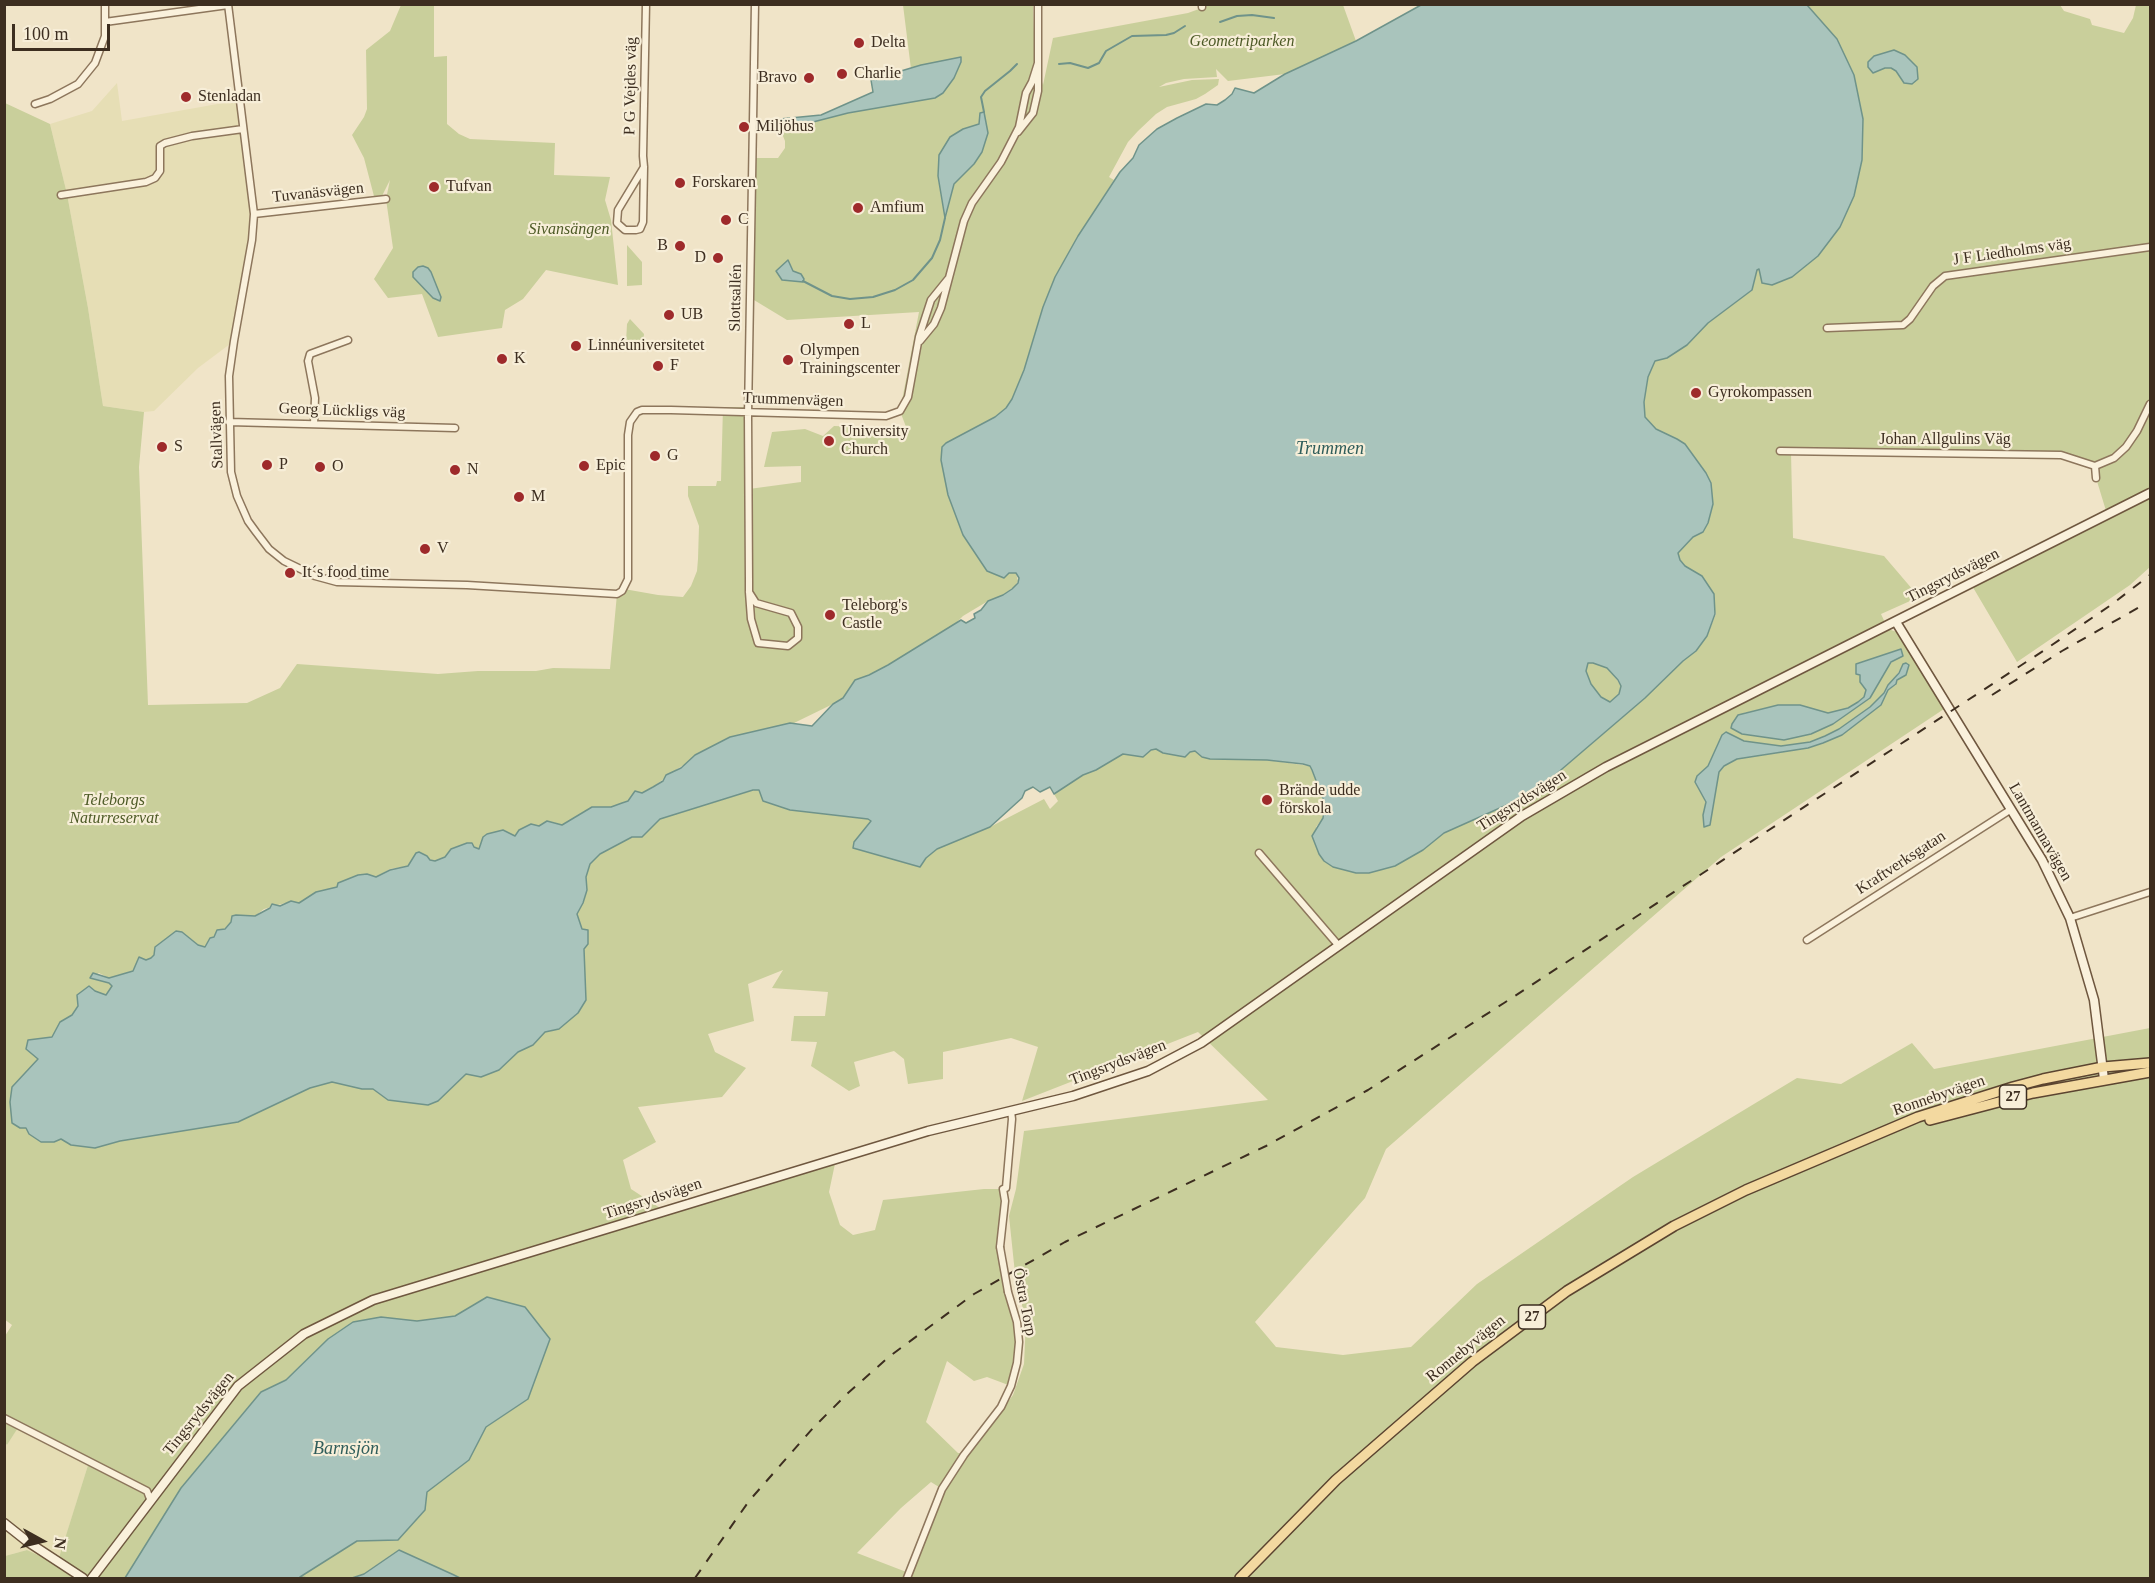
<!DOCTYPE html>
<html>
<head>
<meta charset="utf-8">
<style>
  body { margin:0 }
  #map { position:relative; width:2155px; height:1583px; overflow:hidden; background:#f0e4c8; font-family:"Times New Roman",serif }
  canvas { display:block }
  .frame { position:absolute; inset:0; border:6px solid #3d2e20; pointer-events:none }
  .north { position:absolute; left:12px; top:1511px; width:60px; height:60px; -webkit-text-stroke:4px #f7eed8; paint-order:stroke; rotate:98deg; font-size:16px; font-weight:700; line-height:24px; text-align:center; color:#3d2e20 }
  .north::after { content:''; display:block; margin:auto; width:21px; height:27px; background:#3d2e20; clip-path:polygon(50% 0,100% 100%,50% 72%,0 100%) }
  .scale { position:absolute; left:12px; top:24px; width:98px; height:27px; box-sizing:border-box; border:3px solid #3d2e20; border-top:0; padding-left:8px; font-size:18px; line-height:21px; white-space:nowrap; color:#3d2e20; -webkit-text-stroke:4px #f7eed8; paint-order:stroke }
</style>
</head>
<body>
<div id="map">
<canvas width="2155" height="1583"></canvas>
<div class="frame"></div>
<div class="north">N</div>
<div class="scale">100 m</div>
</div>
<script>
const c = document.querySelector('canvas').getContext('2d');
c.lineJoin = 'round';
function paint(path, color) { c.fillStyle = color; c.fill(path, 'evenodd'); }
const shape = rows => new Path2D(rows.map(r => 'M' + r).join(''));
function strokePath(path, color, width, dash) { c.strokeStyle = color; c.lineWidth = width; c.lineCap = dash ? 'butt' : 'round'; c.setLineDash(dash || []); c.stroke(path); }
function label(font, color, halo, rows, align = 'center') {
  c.font = font + ' "Times New Roman",serif'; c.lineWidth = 4.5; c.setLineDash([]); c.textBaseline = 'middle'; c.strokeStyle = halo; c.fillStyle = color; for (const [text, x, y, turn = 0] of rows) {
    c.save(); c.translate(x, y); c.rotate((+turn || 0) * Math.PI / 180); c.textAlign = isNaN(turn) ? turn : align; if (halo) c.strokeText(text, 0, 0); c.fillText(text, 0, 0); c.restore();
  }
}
paint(shape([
  [117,83,122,121,240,100,254,214,234,341,198,368,154,411,144,412,103,406,88,308,67,194,50,124,92,111],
  [21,1422,89,1462,57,1565,27,1550,5,1556,4,1443,7,1445]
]), '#e6deb5');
paint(shape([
  [401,5,434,5,434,57,447,56,447,124,459,134,470,139,555,143,554,175,610,177,605,200,611,220,618,285,546,270,523,299,505,310,502,328,438,337,422,294,388,298,374,279,393,248,386,199,390,180,380,200,375,200,364,158,352,135,364,117,367,109,366,50,390,31],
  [903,5,1033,5,1035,61,1043,85,1053,38,1188,13,1210,5,1343,5,1356,41,1285,74,1228,81,1216,69,1217,77,1184,79,1166,83,1159,87,1192,80,1219,79,1218,85,1205,94,1196,99,1167,107,1156,114,1138,131,1128,142,1109,177,1114,180,1078,236,1055,277,1043,307,1024,370,1012,399,1006,408,995,417,946,443,942,447,941,460,948,495,963,535,987,571,1004,578,1009,573,1016,573,1018,581,1015,586,1003,595,988,601,963,616,955,624,902,658,869,675,855,680,843,698,833,704,794,723,730,737,677,769,653,787,642,793,635,791,628,801,622,803,611,807,592,807,562,825,552,822,540,826,530,824,515,836,504,830,487,834,479,849,467,843,450,850,445,857,435,861,430,860,419,852,416,853,408,866,390,869,376,877,367,874,337,887,316,892,299,903,285,903,264,909,255,916,236,915,232,916,231,922,224,929,217,930,214,938,210,938,205,947,198,945,182,932,156,947,154,955,151,958,146,960,138,959,133,971,109,978,99,973,90,978,109,983,112,986,106,995,95,991,78,1006,72,1015,60,1022,52,1037,28,1040,39,1059,12,1087,26,1128,61,1139,71,1145,95,1148,332,1082,362,1089,373,1089,388,1100,428,1105,450,1090,466,1074,499,1070,518,1052,533,1045,545,1032,559,1029,578,1013,586,1000,584,949,588,930,582,929,577,914,583,903,587,890,586,877,590,864,600,854,632,837,642,837,660,819,754,790,759,790,763,801,790,810,868,819,871,821,853,848,920,867,926,858,937,849,990,827,1044,799,1050,809,1058,801,1054,794,1083,775,1096,770,1123,754,1143,756,1151,750,1156,749,1163,753,1185,757,1190,752,1195,751,1200,753,1267,760,1310,766,1325,804,1323,818,1316,827,1333,867,1356,873,1369,873,1395,866,1423,850,1444,833,1520,799,1555,775,1645,698,1683,661,1696,651,1707,636,1716,614,1702,576,1685,566,1680,560,1678,553,1693,537,1703,532,1708,523,1713,504,1711,483,1706,473,1685,444,1677,439,1656,429,1645,417,1644,402,1648,377,1655,361,1667,358,1687,345,1708,323,1752,290,1757,270,1759,269,1762,283,1837,39,1807,5,2060,5,2064,11,2090,19,2092,25,2124,33,2133,18,2136,5,2150,5,2150,567,2130,585,2017,662,1971,584,2107,514,2096,478,2095,466,2061,455,1791,453,1793,538,1884,556,1919,597,1881,614,1888,629,1900,633,1947,707,1721,857,1386,1149,1365,1198,1255,1322,1276,1347,1343,1355,1411,1347,1477,1284,1633,1177,1797,1078,1841,1084,1912,1043,1934,1069,2150,1028,2150,1578,460,1578,399,1550,364,1574,352,1578,299,1577,357,1541,398,1540,425,1510,426,1492,469,1460,486,1427,528,1399,550,1339,487,1297,455,1316,417,1321,381,1317,328,1339,286,1380,261,1392,181,1488,125,1578,5,1578,5,1556,27,1550,57,1564,89,1462,21,1423,7,1445,5,1443,5,1336,12,1325,4,1319,5,103,50,124,67,194,88,308,103,406,144,412,139,467,148,705,247,703,280,688,297,664,438,674,478,671,536,671,553,668,610,669,617,594,624,589,658,595,683,597,691,586,697,571,698,559,699,526,688,496,688,486,716,486,717,481,721,481,723,407,748,407,749,489,801,482,801,466,764,467,772,432,805,429,823,436,834,426,890,428,908,432,900,411,919,312,787,320,749,297,752,158,778,158,785,148,785,141,779,126,780,119,821,115,873,92,871,80,911,69],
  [1901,650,1881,677,1870,698,1833,724,1811,734,1784,740,1742,734,1744,713,1778,705,1800,705,1828,713,1848,708,1858,703,1864,697,1866,690,1856,664],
  [1902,667,1896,685,1888,690,1881,705,1842,735,1823,743,1783,752,1737,759,1724,766,1719,772,1710,825,1704,797,1695,782,1697,776,1708,766,1718,743,1736,738,1744,741,1781,746,1810,742,1825,736,1839,729,1870,707,1884,693],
  [783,970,772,988,828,992,825,1016,794,1016,791,1041,817,1042,811,1066,849,1091,860,1086,854,1062,894,1051,904,1059,908,1084,943,1079,943,1052,1011,1038,1038,1047,1022,1101,1198,1032,1268,1100,1024,1131,1016,1189,1009,1216,1016,1283,1026,1320,1024,1364,1013,1395,969,1454,958,1453,926,1422,947,1361,974,1381,987,1377,1011,1386,1019,1342,1000,1247,1003,1189,984,1189,883,1200,875,1230,853,1235,840,1225,829,1192,836,1159,663,1210,631,1189,623,1160,656,1142,638,1107,722,1097,746,1068,715,1052,708,1034,754,1021,748,984],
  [931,1482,942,1489,909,1573,857,1553,901,1508],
  [627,245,642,262,642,285,627,286],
  [630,319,644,334,643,344,626,343,627,324],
  [1588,663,1593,663,1607,668,1617,680,1621,686,1619,694,1610,702,1601,697,1591,684,1586,671]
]), '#c9cf9b');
const water = shape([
  [1421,5,1807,5,1837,39,1854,75,1863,119,1862,160,1854,196,1840,227,1818,256,1792,277,1772,285,1762,283,1759,269,1757,270,1752,290,1708,323,1687,345,1667,358,1655,361,1648,377,1644,402,1645,417,1656,429,1677,439,1685,444,1706,473,1711,483,1713,504,1708,523,1703,532,1693,537,1678,553,1680,560,1685,566,1702,576,1714,594,1715,614,1707,636,1696,651,1683,661,1645,698,1555,775,1520,799,1444,833,1423,850,1395,866,1369,873,1356,873,1333,867,1324,861,1319,854,1312,836,1323,818,1325,804,1312,770,1310,766,1303,764,1267,760,1210,759,1202,757,1195,751,1190,752,1185,757,1163,753,1156,749,1151,750,1143,757,1123,754,1096,770,1083,775,1054,794,1050,787,1040,792,1033,787,1025,791,1022,798,990,827,937,849,926,858,920,867,853,848,854,842,871,821,868,819,790,810,763,801,759,790,753,790,660,819,642,837,632,837,600,854,590,864,586,877,587,890,583,903,577,914,582,929,588,930,588,944,584,949,586,1000,578,1013,559,1029,545,1032,533,1045,518,1052,499,1070,481,1077,466,1074,438,1101,428,1105,388,1100,373,1089,362,1089,332,1082,310,1088,238,1122,120,1141,95,1148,71,1145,61,1139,54,1142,41,1142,29,1134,26,1128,20,1128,12,1123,10,1102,12,1087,38,1059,26,1049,28,1040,52,1037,60,1022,72,1015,78,1006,77,995,89,986,95,991,106,995,112,986,109,983,90,978,93,973,109,978,133,971,139,957,146,960,151,958,154,955,155,947,176,931,182,932,198,945,205,947,210,938,214,937,217,930,225,929,231,922,232,916,236,915,255,916,270,908,272,904,280,906,291,901,299,903,316,892,337,887,338,883,358,875,367,874,376,877,390,870,408,866,416,853,419,852,427,856,430,860,435,861,445,857,451,849,467,843,472,843,474,847,479,849,483,837,487,834,503,830,515,836,519,830,531,824,539,826,547,821,562,825,592,807,611,807,622,803,628,801,635,791,642,793,653,787,663,781,666,775,681,768,695,755,730,737,790,723,812,726,833,704,843,698,855,680,869,675,888,665,961,620,966,623,975,618,974,614,981,610,988,601,1003,595,1012,589,1018,583,1019,578,1016,573,1009,573,1004,578,987,571,963,535,948,495,941,460,942,447,946,443,995,417,1006,408,1012,399,1024,370,1043,307,1055,277,1078,236,1120,172,1133,158,1139,145,1157,129,1177,118,1206,104,1217,105,1225,100,1232,94,1235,88,1254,93,1285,74,1356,41,1421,5],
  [1588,663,1593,663,1607,668,1618,680,1621,686,1619,694,1610,702,1601,697,1591,684,1586,671,1588,663],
  [1894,50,1905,55,1917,67,1918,79,1912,84,1904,83,1896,71,1891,68,1885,68,1873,73,1868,67,1868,62,1874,56,1894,50],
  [961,57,961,62,954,78,943,93,935,98,848,113,813,122,800,129,789,132,781,130,780,119,821,115,873,92,871,80,921,65,961,57],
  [984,112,988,133,982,152,974,164,954,184,945,218,938,176,939,155,950,137,963,129,979,124,980,113,984,112],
  [788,260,793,271,801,274,804,279,803,282,782,280,776,271,788,260],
  [423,266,428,268,431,272,441,297,440,301,433,298,413,277,413,272,418,267,423,266],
  [1901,649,1903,656,1891,662,1870,698,1833,724,1811,734,1784,740,1742,734,1731,728,1732,724,1738,715,1778,705,1800,705,1828,713,1848,708,1858,702,1864,697,1866,690,1860,682,1860,675,1856,674,1856,664,1901,649],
  [1906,663,1909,665,1906,675,1897,680,1896,684,1888,690,1881,705,1842,735,1823,743,1808,748,1737,759,1724,766,1719,772,1710,825,1704,827,1703,815,1706,802,1695,782,1697,776,1708,766,1722,735,1726,732,1744,741,1781,746,1810,742,1825,736,1839,729,1870,707,1884,693,1888,685,1899,673,1903,664,1906,663],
  [487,1297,525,1307,550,1339,528,1399,486,1427,469,1460,427,1492,425,1510,398,1540,357,1541,300,1577,308,1578,125,1578,181,1488,261,1392,286,1380,328,1339,353,1322,381,1317,417,1321,455,1316,487,1297],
  [399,1550,454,1575,460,1578,352,1578,364,1574,399,1550]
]);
paint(water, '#a9c4bc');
strokePath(water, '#6f938a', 1.5);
strokePath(shape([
  [1220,22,1237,16,1252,15,1274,18],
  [1059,64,1070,63,1088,68,1099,63,1106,51,1132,36,1166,35,1174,33,1185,26],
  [984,112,981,97,985,91,1010,71,1017,64],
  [803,281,832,296,850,299,873,297,895,290,913,280,932,258,940,240,945,218]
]), '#6f938a', 2);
const street = shape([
  [228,4,254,214,252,240,234,341,229,376,231,472,237,496,248,521,256,532,269,549,284,561,315,576,337,582,467,585,617,594,622,591,628,579,628,435,630,422,637,412,642,410,671,410,886,416,900,411,908,397,919,337,931,300,948,279],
  [1202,4,1202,7],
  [105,22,228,5],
  [35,104,50,99,78,84,95,63,105,36,105,4],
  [1018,132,1033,113,1038,91,1038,4],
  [644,167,618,210,617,223,625,230,636,230,640,229,643,222,644,167,643,156,646,4],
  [61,195,146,182,155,178,160,171,160,146,165,143,192,136,243,129],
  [254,214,386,199],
  [1827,328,1903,325,1910,319,1933,286,1945,276,2150,247],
  [920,341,934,324,941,308,964,221,972,203,1001,162,1019,127,1026,93,1032,82,1038,63],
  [229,422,455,428],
  [314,424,315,398,308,361,310,354,348,340],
  [1780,451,2061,455,2095,466,2096,478],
  [2095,466,2114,458,2126,447,2137,431,2150,404],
  [749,592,756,603,791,613,798,627,798,638,788,646,758,643,751,619,749,592,749,582,748,415,755,4],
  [1259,853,1339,946],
  [2070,918,2150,892],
  [1807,940,2010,810],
  [1000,1247,1005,1201,1003,1189,1006,1188,1012,1119,1011,1111],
  [4,1418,147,1491,150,1499],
  [907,1578,942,1489,964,1455,1001,1407,1011,1386,1017,1363,1019,1342,1017,1322,1008,1292]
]);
const secondary = shape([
  [1896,622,2042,860,2070,918,2094,1000,2104,1079],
  [4,1523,28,1542,83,1578],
  [92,1578,238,1386,304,1334,373,1300,928,1131,1073,1096,1148,1071,1201,1043,1522,816,1606,767,2150,493]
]);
const primary = shape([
  [1930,1120,2033,1093,2150,1072],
  [1240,1578,1336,1480,1472,1362,1567,1291,1674,1226,1746,1190,1918,1117,2013,1087,2043,1079,2103,1067,2150,1063]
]);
strokePath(street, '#8d765c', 9);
strokePath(secondary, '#6f573f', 11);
strokePath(primary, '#5b4430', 12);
strokePath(street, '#faf1dc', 6);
strokePath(secondary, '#faf1dc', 8);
strokePath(primary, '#f3d9a0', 9);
strokePath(shape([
  [1992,695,2062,651,2143,605],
  [695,1578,749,1501,813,1428,848,1393,890,1356,974,1294,1065,1242,1266,1146,1368,1090,1504,1003,2043,651,2111,605,2150,575]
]), '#3d2e20', 2, [10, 10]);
const streetBridge = shape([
  [1000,1247,1008,1292]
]);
strokePath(streetBridge, '#8d765c', 9, []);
strokePath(streetBridge, '#faf1dc', 6);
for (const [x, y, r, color] of [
  [859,43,6,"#9e2a2b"],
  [842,74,6,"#9e2a2b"],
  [809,78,6,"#9e2a2b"],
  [186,97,6,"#9e2a2b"],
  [744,127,6,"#9e2a2b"],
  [680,183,6,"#9e2a2b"],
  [434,187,6,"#9e2a2b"],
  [858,208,6,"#9e2a2b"],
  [726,220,6,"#9e2a2b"],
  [680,246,6,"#9e2a2b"],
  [718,258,6,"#9e2a2b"],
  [669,315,6,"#9e2a2b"],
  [849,324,6,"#9e2a2b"],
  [576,346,6,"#9e2a2b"],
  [502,359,6,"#9e2a2b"],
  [788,360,6,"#9e2a2b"],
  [658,366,6,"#9e2a2b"],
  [1696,393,6,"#9e2a2b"],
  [829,441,6,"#9e2a2b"],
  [162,447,6,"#9e2a2b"],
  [655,456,6,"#9e2a2b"],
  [267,465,6,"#9e2a2b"],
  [584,466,6,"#9e2a2b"],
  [320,467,6,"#9e2a2b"],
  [455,470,6,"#9e2a2b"],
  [519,497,6,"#9e2a2b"],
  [425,549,6,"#9e2a2b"],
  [290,573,6,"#9e2a2b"],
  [830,615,6,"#9e2a2b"],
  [1267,800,6,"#9e2a2b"]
]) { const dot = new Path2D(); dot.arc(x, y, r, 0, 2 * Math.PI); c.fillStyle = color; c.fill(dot); strokePath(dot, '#f7eed8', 2); }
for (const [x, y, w] of [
  [2013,1097,27],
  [1532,1317,27]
]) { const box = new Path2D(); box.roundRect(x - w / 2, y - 12, w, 24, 4.5); c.fillStyle = '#f7eed8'; c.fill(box); strokePath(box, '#3d2e20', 1.5); }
label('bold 15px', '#3d2e20', null, [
  ["27",2013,1097],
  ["27",1532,1317]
]);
label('italic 16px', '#4d5a26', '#f7eed8', [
  ["Geometriparken",1242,42],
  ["Sivansängen",569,230],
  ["Teleborgs",114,801],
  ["Naturreservat",114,819]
]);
label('16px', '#3d2e20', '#f7eed8', [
  ["Delta",871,43],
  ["Charlie",854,74],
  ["Bravo",797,78,"right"],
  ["Stenladan",198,97],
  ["Miljöhus",756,127],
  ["Forskaren",692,183],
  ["Tufvan",446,187],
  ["Amfium",870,208],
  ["C",738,220],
  ["B",668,246,"right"],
  ["D",706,258,"right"],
  ["UB",681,315],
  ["L",861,324],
  ["Linnéuniversitetet",588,346],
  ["Olympen",800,351],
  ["Trainingscenter",800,369],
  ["K",514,359],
  ["F",670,366],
  ["Gyrokompassen",1708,393],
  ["University",841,432],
  ["Church",841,450],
  ["S",174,447],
  ["G",667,456],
  ["P",279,465],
  ["Epic",596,466],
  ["O",332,467],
  ["N",467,470],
  ["M",531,497],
  ["V",437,549],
  ["It´s food time",302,573],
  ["Teleborg's",842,606],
  ["Castle",842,624],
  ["Brände udde",1279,791],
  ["förskola",1279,809]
], 'left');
label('16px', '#3d2e20', '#f7eed8', [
  ["P G Vejdes väg",631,86,-89],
  ["Tuvanäsvägen",318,193,-6],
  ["J F Liedholms väg",2012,252,-8],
  ["Slottsallén",736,298,-89],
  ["Trummenvägen",793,400,2],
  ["Georg Lückligs väg",342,411,2],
  ["Stallvägen",217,435,-92],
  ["Johan Allgulins Väg",1945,440],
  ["Tingsrydsvägen",1953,576,-27],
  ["Tingsrydsvägen",1522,801,-32],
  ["Lantmannavägen",2040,832,60],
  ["Kraftverksgatan",1901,863,-33],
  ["Tingsrydsvägen",1118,1063,-21],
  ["Ronnebyvägen",1939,1096,-19],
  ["Tingsrydsvägen",653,1199,-18],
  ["Östra Torp",1024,1302,79],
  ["Ronnebyvägen",1466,1349,-39],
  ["Tingsrydsvägen",199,1414,-51]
]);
label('italic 18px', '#2f5d5a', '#f7eed8', [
  ["Trummen",1330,449],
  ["Barnsjön",346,1449]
]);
</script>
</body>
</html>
